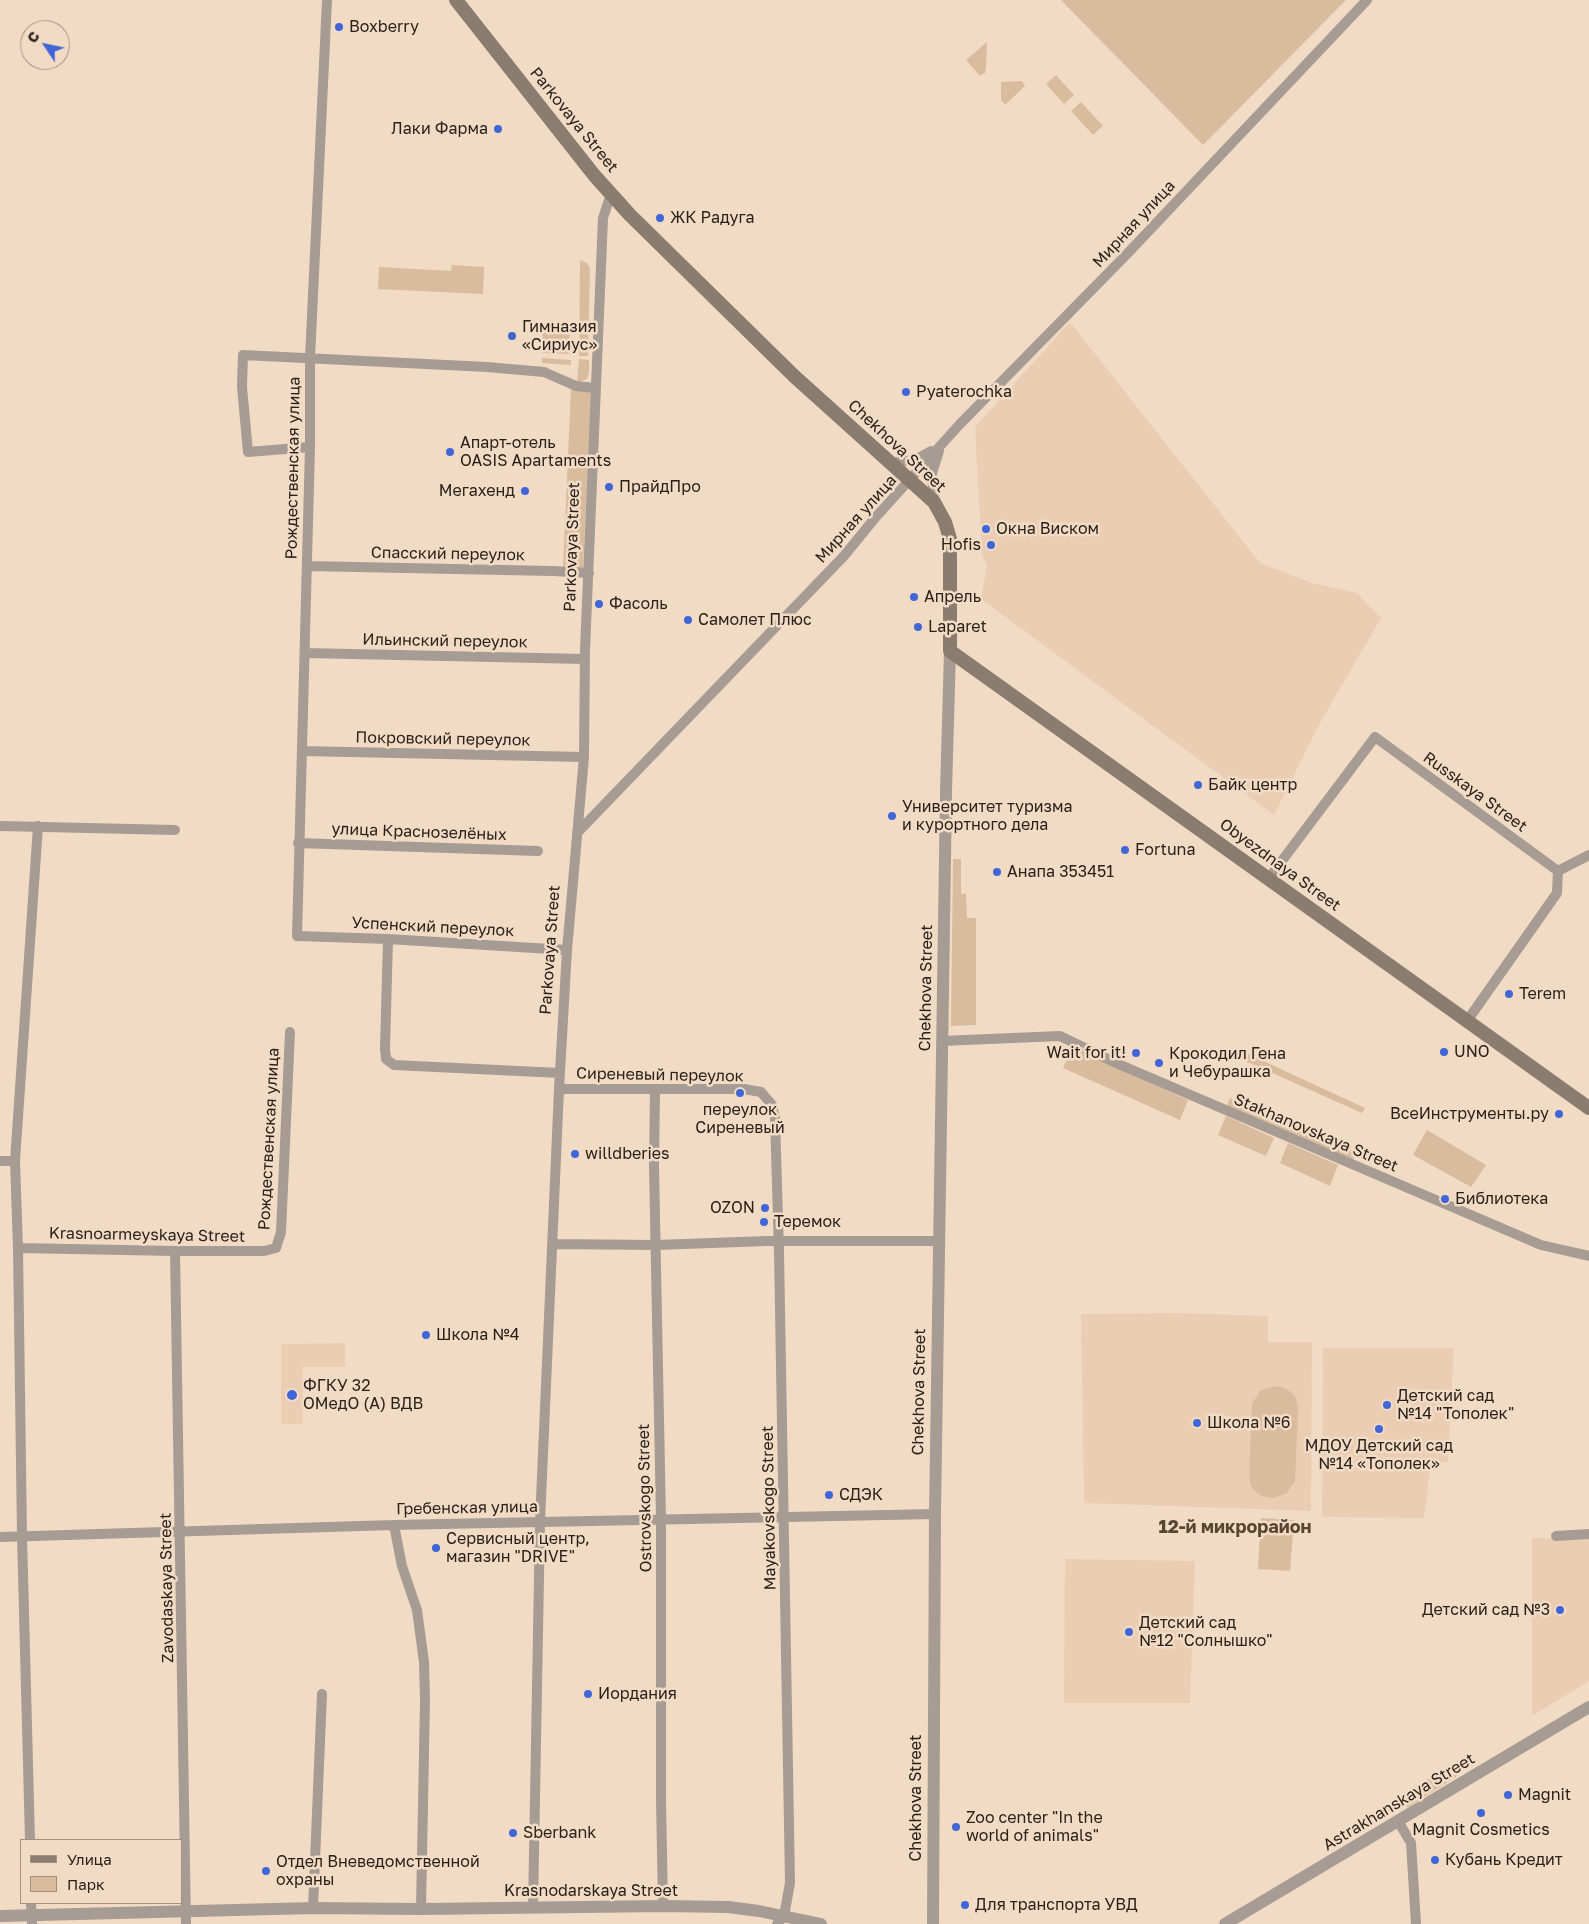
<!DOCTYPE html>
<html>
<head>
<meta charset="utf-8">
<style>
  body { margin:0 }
  #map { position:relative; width:1589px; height:1924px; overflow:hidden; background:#f2dbc5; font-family:"Golos Text",sans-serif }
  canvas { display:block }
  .legend { position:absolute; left:20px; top:1839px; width:162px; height:65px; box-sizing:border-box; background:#f2dbc5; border:1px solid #a29180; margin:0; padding:6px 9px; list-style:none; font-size:15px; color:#2a2119 }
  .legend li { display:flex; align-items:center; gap:10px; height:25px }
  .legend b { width:25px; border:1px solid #a29180 }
  .north { position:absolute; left:20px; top:20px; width:50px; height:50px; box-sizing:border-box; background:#f2dbc5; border:1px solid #a29180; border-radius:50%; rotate:304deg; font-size:14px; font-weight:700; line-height:20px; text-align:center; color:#2a2119 }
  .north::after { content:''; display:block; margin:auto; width:18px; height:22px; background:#4065d7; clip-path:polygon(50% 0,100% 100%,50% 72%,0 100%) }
</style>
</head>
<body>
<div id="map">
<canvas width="1589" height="1924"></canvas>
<ul class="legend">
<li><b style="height:6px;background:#8a7c6e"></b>Улица</li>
<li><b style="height:14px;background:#d9bb9d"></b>Парк</li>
</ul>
<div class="north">С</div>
</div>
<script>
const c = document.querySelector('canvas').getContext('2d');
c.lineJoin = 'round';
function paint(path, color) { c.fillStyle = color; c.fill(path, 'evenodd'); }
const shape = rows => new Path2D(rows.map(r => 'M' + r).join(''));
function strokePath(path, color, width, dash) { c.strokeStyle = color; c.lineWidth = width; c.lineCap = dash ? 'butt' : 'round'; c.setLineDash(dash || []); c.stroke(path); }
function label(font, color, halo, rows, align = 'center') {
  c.font = font + ' "Golos Text",sans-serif'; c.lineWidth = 5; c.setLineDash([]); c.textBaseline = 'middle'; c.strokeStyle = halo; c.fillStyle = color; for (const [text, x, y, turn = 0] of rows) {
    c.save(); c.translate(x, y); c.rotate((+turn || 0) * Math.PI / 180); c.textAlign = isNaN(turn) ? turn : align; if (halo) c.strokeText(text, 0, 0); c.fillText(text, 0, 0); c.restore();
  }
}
paint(shape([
  [1070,322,1260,563,1312,583,1357,593,1381,618,1320,723,1274,815,981,599,987,565,982,555,975,427],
  [1177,1313,1268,1316,1268,1342,1312,1342,1311,1511,1084,1503,1081,1314],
  [345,1343,345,1367,303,1367,303,1424,281,1424,281,1344],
  [1323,1348,1454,1348,1448,1462,1431,1463,1424,1518,1322,1517],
  [1532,1538,1589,1539,1589,1681,1532,1716],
  [1065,1559,1195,1561,1190,1703,1064,1703]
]), '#eacdb3');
paint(shape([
  [1061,0,1346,0,1203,145],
  [987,42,986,68,985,73,981,75,979,75,966,60],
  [1056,75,1074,95,1064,104,1046,84],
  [1022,81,1025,86,1005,105,1001,100,1001,82],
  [1081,102,1103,126,1093,135,1071,111],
  [580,260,587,263,590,268,588,356,579,356],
  [452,265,484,267,483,294,378,289,379,267,451,271],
  [543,324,570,325,569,354,542,353],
  [542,358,571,360,571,365,542,363],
  [579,359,589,360,589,372,587,379,577,383],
  [571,389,591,391,583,570,563,569],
  [953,859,961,859,961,894,966,894,967,918,976,918,976,1025,951,1026],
  [1072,1047,1188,1100,1180,1120,1063,1068],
  [1246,1053,1365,1108,1362,1113,1243,1060],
  [1230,1098,1356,1152,1352,1162,1226,1108],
  [1226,1116,1274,1138,1266,1156,1218,1135],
  [1427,1130,1486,1165,1471,1187,1413,1155],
  [1288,1143,1338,1165,1330,1186,1280,1163],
  [1275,1386,1284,1388,1291,1392,1296,1398,1298,1410,1295,1481,1286,1494,1272,1498,1262,1496,1256,1492,1251,1486,1249,1475,1252,1404,1260,1391],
  [1261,1518,1294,1520,1290,1571,1258,1569],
  [1467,1754,1464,1767,1455,1778,1448,1767],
  [1445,1769,1451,1780,1408,1807,1401,1807,1393,1800]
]), '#d9bb9d');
strokePath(shape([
  [327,0,310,358,310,447,297,936,388,939,567,950],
  [310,447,248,452,242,387,243,355,487,367,544,372,576,386,595,388],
  [891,463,915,460,931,451],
  [934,502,932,473,939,451],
  [307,566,553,571,589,573],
  [305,653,585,659],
  [302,751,584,757],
  [0,826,175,830],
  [577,833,843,557,875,518,960,424,1127,254,1367,0],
  [298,843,538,851],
  [1269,878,1375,737,1558,871],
  [388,939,385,1049,386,1059,394,1065,560,1073],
  [1467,1021,1557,893,1558,871,1589,855],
  [942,1041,1060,1036,1116,1063,1541,1245,1589,1256],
  [559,1089,744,1089,761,1092,772,1105,775,1118,779,1252,790,1883,784,1916,777,1924],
  [655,1089,654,1166,661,1519,661,1800,663,1906],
  [0,1161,15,1161],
  [552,1244,656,1245,767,1241,940,1241],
  [18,1248,175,1251,264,1251,276,1248,281,1232,290,1032],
  [175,1251,186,1924],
  [394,1525,402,1566,417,1610,424,1662,425,1700,421,1909],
  [1556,1536,1589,1534],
  [0,1537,394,1525,935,1514],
  [1398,1821,1411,1843,1416,1924],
  [30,1840,22,1536,18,1248,15,1161,38,826],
  [31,1903,32,1924],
  [313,1908,322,1694],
  [533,1908,540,1522,559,1089,567,950,584,757,585,650,603,218,611,194]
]), '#a69c93', 10);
strokePath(shape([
  [0,1916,313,1908,421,1909,663,1906,728,1907,759,1911,821,1924],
  [933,1924,935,1514,946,792,950,651],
  [1225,1924,1589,1707]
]), '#a69c93', 12);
strokePath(shape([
  [456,0,594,175,630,215,794,376,934,502,945,522,950,539,950,651,1589,1108]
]), '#8a7c6e', 14);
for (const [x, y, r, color] of [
  [339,27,5,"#4065d7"],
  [498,129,5,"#4065d7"],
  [660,218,5,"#4065d7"],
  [512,336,5,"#4065d7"],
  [906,392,5,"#4065d7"],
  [450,452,5,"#4065d7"],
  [609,487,5,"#4065d7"],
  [525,491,5,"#4065d7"],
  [986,529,5,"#4065d7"],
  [991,545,5,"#4065d7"],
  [914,597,5,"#4065d7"],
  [599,604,5,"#4065d7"],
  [688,620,5,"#4065d7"],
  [918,627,5,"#4065d7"],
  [1198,785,5,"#4065d7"],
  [892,816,5,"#4065d7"],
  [1125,850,5,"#4065d7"],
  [997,872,5,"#4065d7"],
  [1509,994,5,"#4065d7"],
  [1444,1052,5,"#4065d7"],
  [1136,1053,5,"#4065d7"],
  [1159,1063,5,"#4065d7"],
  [740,1093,5,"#4065d7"],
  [1559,1114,5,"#4065d7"],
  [575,1154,5,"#4065d7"],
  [1445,1199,5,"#4065d7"],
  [765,1208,5,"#4065d7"],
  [764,1222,5,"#4065d7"],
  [426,1335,5,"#4065d7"],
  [292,1395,6,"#4065d7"],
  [1387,1405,5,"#4065d7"],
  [1197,1423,5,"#4065d7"],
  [1379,1429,5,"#4065d7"],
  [829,1495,5,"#4065d7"],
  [436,1548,5,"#4065d7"],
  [1560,1610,5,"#4065d7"],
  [1129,1632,5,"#4065d7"],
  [588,1694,5,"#4065d7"],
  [1508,1795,5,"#4065d7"],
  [1481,1813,5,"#4065d7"],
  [956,1827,5,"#4065d7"],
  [513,1833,5,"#4065d7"],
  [1435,1860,5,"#4065d7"],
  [266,1871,5,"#4065d7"],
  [965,1905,5,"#4065d7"]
]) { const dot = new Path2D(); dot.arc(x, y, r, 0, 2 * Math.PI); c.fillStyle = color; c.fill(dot); strokePath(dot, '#f2dbc5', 2); }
label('16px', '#2a2119', '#f2dbc5', [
  ["Boxberry",349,27],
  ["Лаки Фарма",488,129,"right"],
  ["ЖК Радуга",670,218],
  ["Гимназия",522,327],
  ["«Сириус»",522,345],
  ["Pyaterochka",916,392],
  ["Апарт-отель",460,443],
  ["OASIS Apartaments",460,461],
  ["ПрайдПро",619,487],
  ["Мегахенд",515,491,"right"],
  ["Окна Виском",996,529],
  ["Hofis",981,545,"right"],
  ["Апрель",924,597],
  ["Фасоль",609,604],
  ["Самолет Плюс",698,620],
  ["Laparet",928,627],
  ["Байк центр",1208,785],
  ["Университет туризма",902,807],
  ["и курортного дела",902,825],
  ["Fortuna",1135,850],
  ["Анапа 353451",1007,872],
  ["Terem",1519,994],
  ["UNO",1454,1052],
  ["Wait for it!",1126,1053,"right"],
  ["Крокодил Гена",1169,1054],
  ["и Чебурашка",1169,1072],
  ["переулок",740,1110,"center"],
  ["Сиреневый",740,1128,"center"],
  ["ВсеИнструменты.ру",1549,1114,"right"],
  ["willdberies",585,1154],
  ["Библиотека",1455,1199],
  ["OZON",755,1208,"right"],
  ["Теремок",774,1222],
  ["Школа №4",436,1335],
  ["ФГКУ 32",303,1386],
  ["ОМедО (А) ВДВ",303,1404],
  ["Детский сад",1397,1396],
  ["№14 \"Тополек\"",1397,1414],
  ["Школа №6",1207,1423],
  ["МДОУ Детский сад",1379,1446,"center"],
  ["№14 «Тополек»",1379,1464,"center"],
  ["СДЭК",839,1495],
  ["Сервисный центр,",446,1539],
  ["магазин \"DRIVE\"",446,1557],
  ["Детский сад №3",1550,1610,"right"],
  ["Детский сад",1139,1623],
  ["№12 \"Солнышко\"",1139,1641],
  ["Иордания",598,1694],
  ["Magnit",1518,1795],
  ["Zoo center \"In the",966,1818],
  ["world of animals\"",966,1836],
  ["Magnit Cosmetics",1481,1830,"center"],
  ["Sberbank",523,1833],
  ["Кубань Кредит",1445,1860],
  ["Отдел Вневедомственной",276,1862],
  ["охраны",276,1880],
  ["Для транспорта УВД",975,1905]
], 'left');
label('16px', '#2a2119', '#f2dbc5', [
  ["Parkovaya Street",574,120,51],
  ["Мирная улица",1134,224,-47],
  ["Chekhova Street",897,446,43],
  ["Рождественская улица",293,468,-89],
  ["Мирная улица",856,519,-48],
  ["Parkovaya Street",572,547,-88],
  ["Спасский переулок",448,554,1],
  ["Ильинский переулок",445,641,1],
  ["Покровский переулок",443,739,1],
  ["Russkaya Street",1475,792,36],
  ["улица Краснозелёных",419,832,2],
  ["Obyezdnaya Street",1280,865,36],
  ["Успенский переулок",433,927,3],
  ["Parkovaya Street",550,950,-86],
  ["Chekhova Street",926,988,-89],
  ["Сиреневый переулок",660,1075,1],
  ["Stakhanovskaya Street",1316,1133,23],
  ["Рождественская улица",269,1139,-87],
  ["Krasnoarmeyskaya Street",147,1235,1],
  ["Chekhova Street",919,1392,-89],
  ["Ostrovskogo Street",645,1498,-91],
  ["Гребенская улица",467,1508,-1],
  ["Mayakovskogo Street",769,1508,-91],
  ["Zavodaskaya Street",167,1588,-91],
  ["Chekhova Street",916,1798,-90],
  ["Astrakhanskaya Street",1399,1802,-31],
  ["Krasnodarskaya Street",591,1891]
]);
label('bold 18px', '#584633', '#f2dbc5', [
  ["12-й микрорайон",1235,1527]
]);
</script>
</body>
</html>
